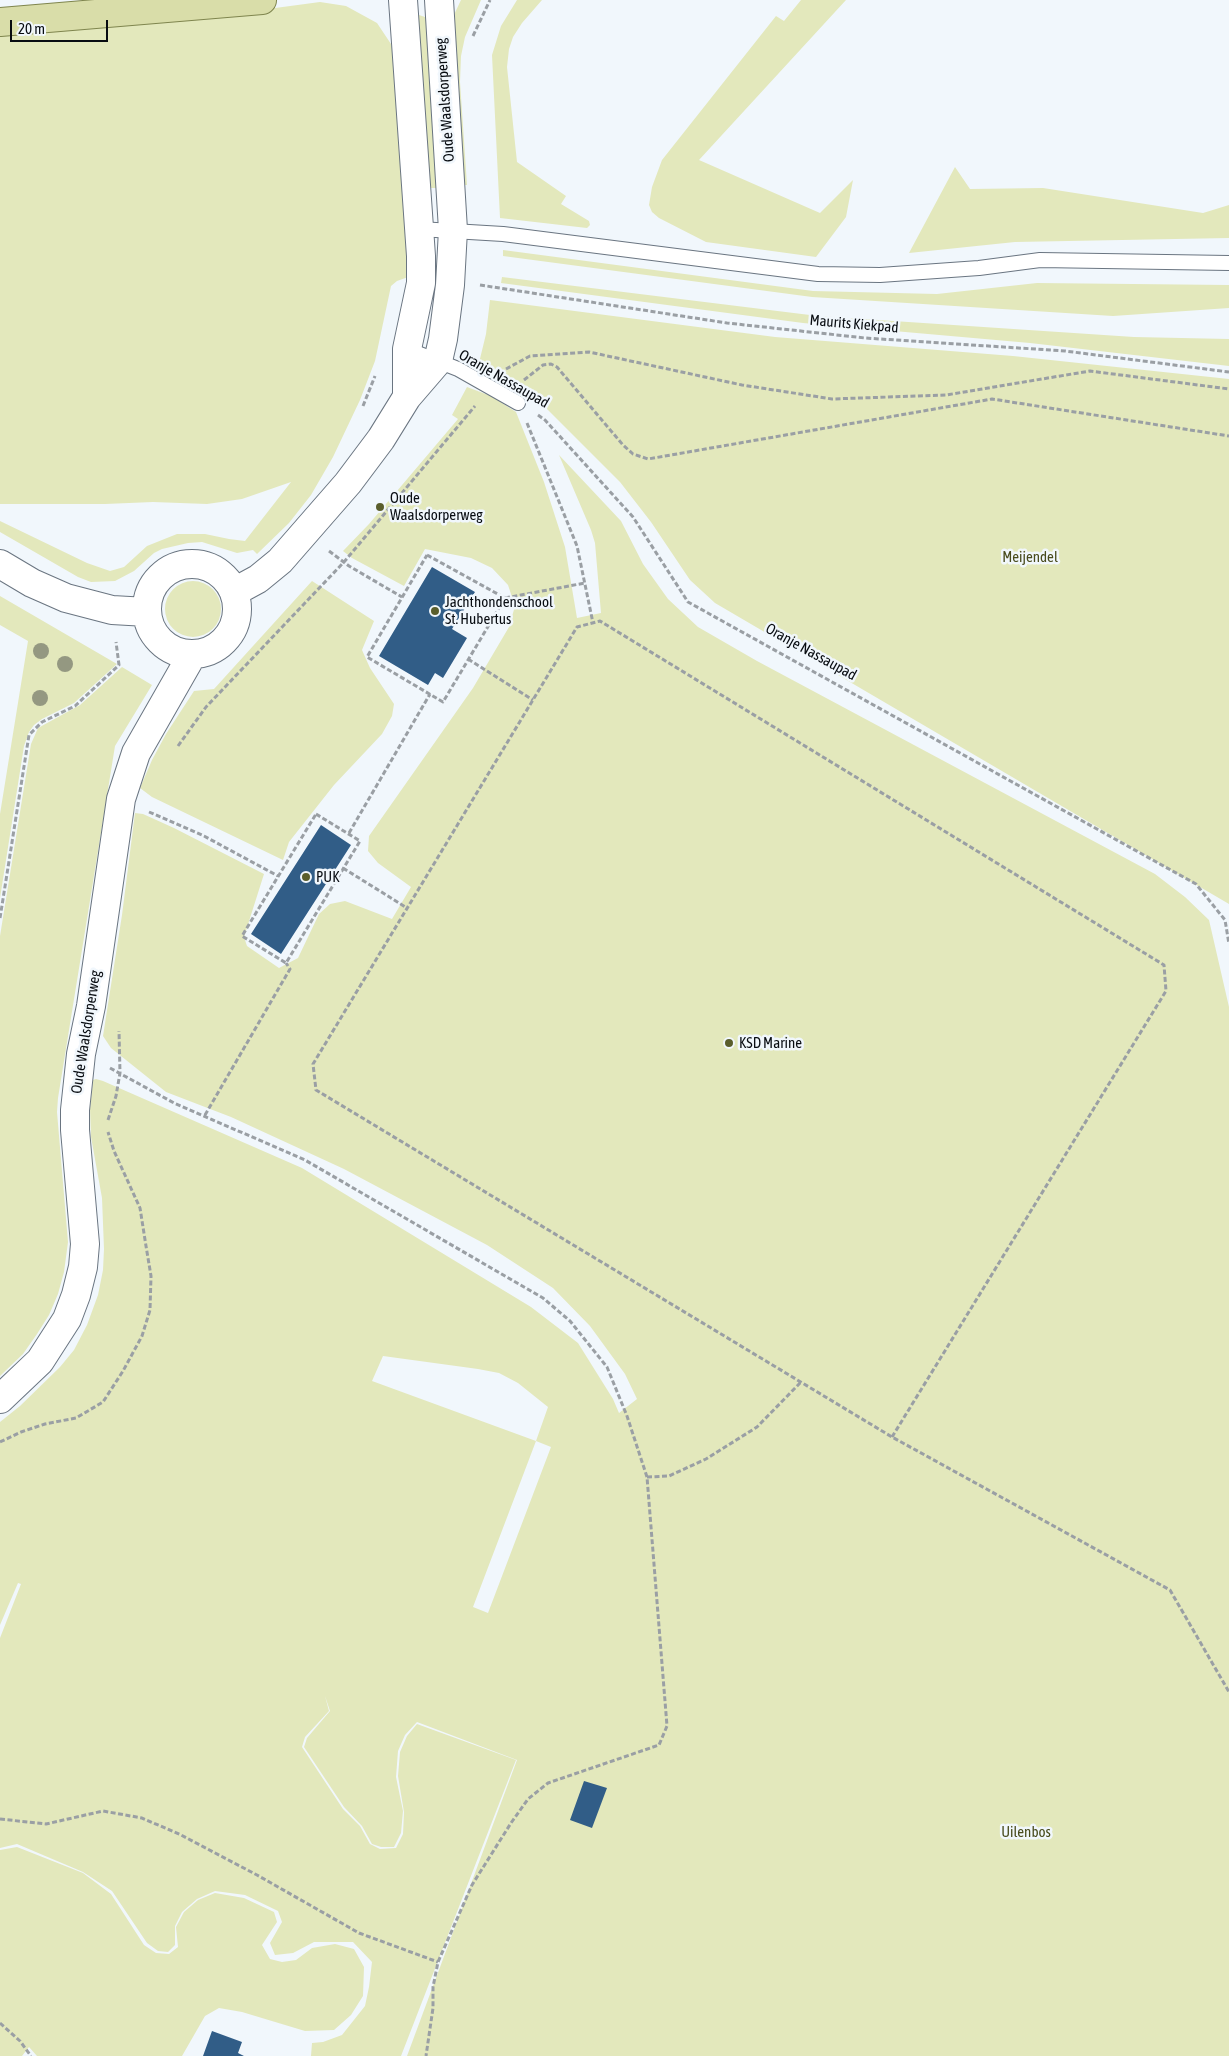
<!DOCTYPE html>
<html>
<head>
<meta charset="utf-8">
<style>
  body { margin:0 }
  #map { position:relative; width:1229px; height:2056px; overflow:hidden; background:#f1f7fc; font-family:"Asap Condensed",sans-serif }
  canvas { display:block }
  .scale { position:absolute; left:10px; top:20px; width:98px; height:22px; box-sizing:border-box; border:2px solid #080c11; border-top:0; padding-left:6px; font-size:15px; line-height:18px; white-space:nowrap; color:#080c11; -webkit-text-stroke:4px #f1f7fc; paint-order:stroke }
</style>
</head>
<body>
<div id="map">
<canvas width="1229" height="2056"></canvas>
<div class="scale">20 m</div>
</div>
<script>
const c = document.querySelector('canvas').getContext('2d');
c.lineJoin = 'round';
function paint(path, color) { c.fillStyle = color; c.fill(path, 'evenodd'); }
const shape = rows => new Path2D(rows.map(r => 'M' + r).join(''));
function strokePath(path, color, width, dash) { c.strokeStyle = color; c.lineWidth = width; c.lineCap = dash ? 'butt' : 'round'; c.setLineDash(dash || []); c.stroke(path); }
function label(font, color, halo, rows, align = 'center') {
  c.font = font + ' "Asap Condensed",sans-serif'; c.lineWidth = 5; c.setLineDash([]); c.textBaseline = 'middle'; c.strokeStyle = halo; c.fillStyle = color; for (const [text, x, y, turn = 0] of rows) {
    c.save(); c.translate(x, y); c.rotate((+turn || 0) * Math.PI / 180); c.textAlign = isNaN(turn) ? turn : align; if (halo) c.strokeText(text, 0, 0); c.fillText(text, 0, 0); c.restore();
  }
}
paint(shape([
  [461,0,481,0,465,37,461,56,460,82,467,185,459,185,451,21],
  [517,0,542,0,522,23,513,37,509,49,507,67,517,162,566,196,561,204,589,221,590,225,587,228,500,218,492,55,501,26],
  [801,0,846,0,699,160,820,213,853,180,846,217,816,257,706,242,659,218,652,212,649,205,652,187,662,160,776,16,784,21],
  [320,2,346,6,377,23,391,44,397,60,411,276,397,281,391,286,375,361,360,400,333,457,311,495,289,523,257,554,253,550,237,553,202,542,188,543,162,549,154,553,134,571,115,581,91,582,78,577,0,532,0,521,87,563,110,571,124,567,147,546,177,534,205,534,229,539,245,541,291,482,242,499,207,504,153,502,105,504,0,504,0,33,238,13],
  [419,15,428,18,437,188,430,188,416,17],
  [955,167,970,189,1043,188,1203,213,1229,205,1229,238,1015,242,909,253],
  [503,250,813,291,937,294,1037,283,1229,285,1229,308,1113,316,812,297,503,256],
  [502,277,818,316,1134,337,1229,339,1229,366,1030,343,803,323,501,283],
  [490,300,775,337,1013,356,1229,379,1229,904,715,603,690,580,651,522,620,482,533,395,478,367,486,334],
  [467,387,491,396,516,412,544,482,565,547,577,618,601,613,595,543,591,530,559,455,621,521,643,564,668,599,698,627,757,661,1155,874,1185,897,1209,920,1229,1007,1229,2056,407,2056,517,1760,417,1722,405,1735,398,1751,396,1777,403,1811,401,1833,394,1847,381,1847,372,1844,362,1826,344,1807,304,1747,307,1738,330,1711,325,1696,329,1711,305,1737,302,1747,343,1809,360,1826,370,1844,380,1849,396,1848,403,1834,404,1812,398,1776,400,1752,407,1736,417,1724,516,1760,401,2056,311,2056,312,2043,323,2042,342,2035,365,2006,369,1987,372,1962,353,1942,314,1942,293,1953,275,1955,270,1943,282,1922,278,1911,245,1895,215,1891,197,1899,182,1912,175,1926,175,1945,168,1952,158,1951,147,1943,112,1891,83,1872,17,1844,0,1848,0,1638,21,1584,18,1583,0,1625,0,1422,20,1406,60,1367,74,1350,87,1325,98,1295,103,1270,104,1249,102,1198,91,1137,90,1109,93,1080,96,1079,103,1081,302,1168,531,1307,578,1343,613,1399,619,1413,637,1399,625,1374,590,1326,553,1288,487,1245,344,1169,231,1117,166,1092,111,1048,103,1036,122,915,135,813,143,814,174,828,264,874,244,937,247,946,279,968,298,958,319,914,330,904,345,901,392,919,411,887,378,863,368,851,369,836,473,688,509,627,515,606,508,585,492,568,471,558,425,549,404,586,352,558,343,551,369,524,458,419,452,415],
  [383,1356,478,1369,499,1373,518,1383,548,1407,536,1441,372,1381],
  [536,1441,551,1447,488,1613,473,1607],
  '165 609a28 28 0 1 1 56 0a28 28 0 1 1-56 0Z',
  [312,581,374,621,362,650,370,668,394,704,392,716,382,734,334,785,289,842,283,860,152,797,140,788,152,760,166,734,194,691,214,689],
  [0,596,117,664,74,703,42,719,34,725,29,732,24,746,0,898,0,814,28,641,0,625],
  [122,667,152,685,115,746,58,1098,57,1112,68,1242,64,1272,58,1294,49,1315,37,1334,23,1354,0,1376,0,936,31,744,38,728,80,705],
  [17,1847,83,1873,111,1894,144,1945,156,1953,169,1954,178,1947,176,1927,184,1912,198,1900,215,1893,244,1898,274,1912,277,1922,262,1945,270,1959,282,1962,296,1960,312,1948,335,1944,354,1949,364,1967,363,1996,351,2015,334,2030,305,2031,242,2012,219,2008,205,2016,182,2056,37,2056,29,2047,22,2056,0,2056,0,1850]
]), '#e3e8bc');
paint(shape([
  [432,567,475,592,452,629,467,638,443,678,435,673,428,685,379,656],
  [321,825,351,845,281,954,251,934],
  [584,1781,607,1788,592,1828,570,1820],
  [212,2031,242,2042,238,2053,244,2056,203,2056]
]), '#315d87');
const lane = shape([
  [419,229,503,234,818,274,880,275,979,268,1040,260,1229,263],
  [407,349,458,369,518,403]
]);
const street = shape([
  [403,0,421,256,421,283,407,349,407,397],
  '147 609a45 45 0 1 1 90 0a45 45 0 1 1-90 0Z',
  [0,564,32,583,66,598,112,610,147,612],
  [234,592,258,579,280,561,348,483,381,439,407,397,438,361,443,339,450,285,453,230,439,0],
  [0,1399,40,1361,67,1319,76,1295,83,1267,85,1244,75,1130,75,1110,81,1054,91,1006,121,799,136,753,192,655]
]);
const primary = shape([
  [0,22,262,0]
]);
strokePath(lane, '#6a7581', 16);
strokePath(street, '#6a7581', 30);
strokePath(primary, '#7f854e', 30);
strokePath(shape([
  [473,36,490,0],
  [480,285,727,323,865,338,1065,351,1229,372],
  [506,369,530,356,589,352,742,385,832,399,946,395,1090,371,1229,389],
  [524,380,543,365,551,364,557,367,623,445,633,454,648,459,992,399,1229,436],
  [363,406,375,376],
  [538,415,545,420,633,517,688,602,1196,884,1225,920,1229,944],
  [527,423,577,546,593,623],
  [329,551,349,566,402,597],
  [427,555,505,598,443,702,367,657,427,555],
  [505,598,585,583],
  [468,659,533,700],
  [178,746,206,707,344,562,475,406],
  [149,812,204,836,278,876],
  [316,814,360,841,286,963,242,936,316,814],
  [349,833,430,694],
  [343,868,407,908],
  [0,918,29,735,42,722,75,706,119,665,116,642],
  [110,1068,174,1103,305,1160,543,1298,570,1321,607,1367,627,1416,647,1477,667,1726,659,1745,548,1783,528,1799,511,1823,472,1885,438,1962,433,1987,433,2008,426,2056],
  [205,1115,290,969,286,963],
  [108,1120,116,1096,120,1073,119,1031],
  [892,1437,1166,991,1164,965,600,621,577,627,313,1064,316,1090,892,1437,1170,1590,1229,1692],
  [0,1442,21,1432,45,1424,76,1418,103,1402,123,1371,142,1336,150,1310,151,1276,146,1246,140,1208,114,1151,108,1132],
  [647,1477,669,1476,706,1459,757,1427,800,1383],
  [0,1819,46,1824,103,1811,142,1818,181,1835,257,1875,359,1933,438,1962],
  [0,2023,20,2041,31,2056]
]), '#9a9fa4', 3, [5, 2.5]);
strokePath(lane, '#fff', 14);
strokePath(street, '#fff', 28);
strokePath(primary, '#d9dda9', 28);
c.fillStyle = '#949881';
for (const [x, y] of [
  [41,651],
  [65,664],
  [40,698]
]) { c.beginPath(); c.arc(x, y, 8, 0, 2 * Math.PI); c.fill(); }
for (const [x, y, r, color] of [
  [380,507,5,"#5a5e2c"],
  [435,611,5,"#5a5e2c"],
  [306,877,5,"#5a5e2c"],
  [729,1043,5,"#5a5e2c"]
]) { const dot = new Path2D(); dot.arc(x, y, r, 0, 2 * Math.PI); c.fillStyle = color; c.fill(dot); strokePath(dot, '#f1f7fc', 2); }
label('15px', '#080c11', '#f1f7fc', [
  ["Oude Waalsdorperweg",445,100,-94],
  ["Maurits Kiekpad",854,324,5],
  ["Oranje Nassaupad",504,379,30],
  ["Oranje Nassaupad",811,652,29],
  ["Oude Waalsdorperweg",86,1032,-81]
]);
label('15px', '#080c11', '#f1f7fc', [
  ["Oude",390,498],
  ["Waalsdorperweg",390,515],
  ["Jachthondenschool",445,602],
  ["St. Hubertus",445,619],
  ["PUK",316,877],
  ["KSD Marine",739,1043]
], 'left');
label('15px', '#484b1c', '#f1f7fc', [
  ["Meijendel",1030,557],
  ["Uilenbos",1026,1832]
]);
</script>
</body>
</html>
